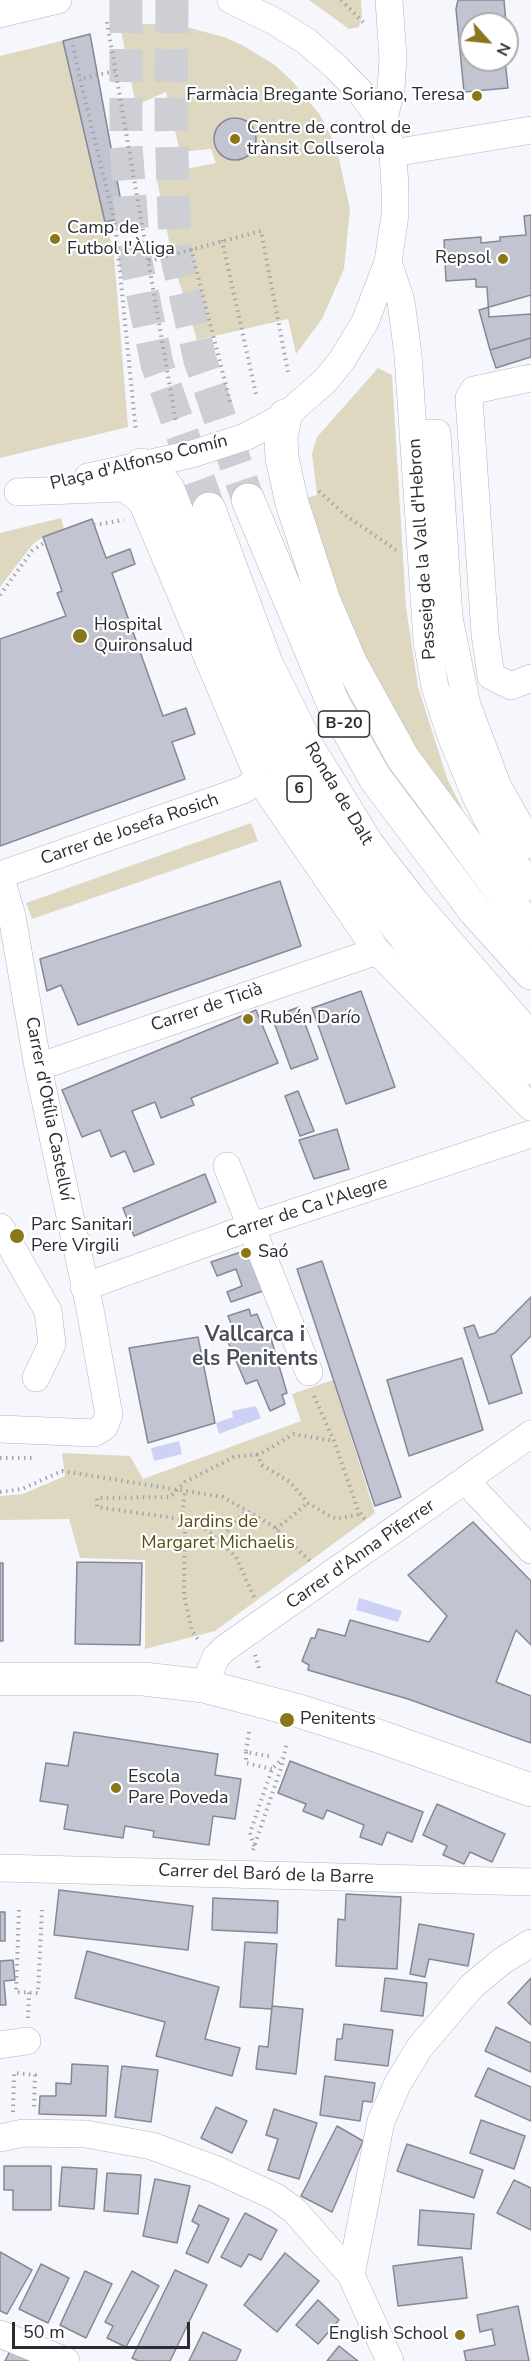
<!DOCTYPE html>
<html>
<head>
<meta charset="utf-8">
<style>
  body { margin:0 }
  #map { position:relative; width:531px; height:2361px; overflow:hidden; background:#f6f7fd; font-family:"Nunito Sans",sans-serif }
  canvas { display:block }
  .north { position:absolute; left:459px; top:12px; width:60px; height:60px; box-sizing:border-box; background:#fff; border:2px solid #ababad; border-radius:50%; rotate:117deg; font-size:16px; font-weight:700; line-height:24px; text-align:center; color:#2c2d33 }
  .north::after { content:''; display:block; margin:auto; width:21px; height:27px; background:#89771a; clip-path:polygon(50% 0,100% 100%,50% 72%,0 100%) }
  .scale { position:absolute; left:12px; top:2322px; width:178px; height:27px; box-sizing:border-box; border:3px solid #2c2d33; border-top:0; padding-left:8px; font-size:18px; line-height:21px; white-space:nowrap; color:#2c2d33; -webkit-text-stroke:4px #fff; paint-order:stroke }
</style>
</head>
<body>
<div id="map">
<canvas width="531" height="2361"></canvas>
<div class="north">N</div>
<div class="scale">50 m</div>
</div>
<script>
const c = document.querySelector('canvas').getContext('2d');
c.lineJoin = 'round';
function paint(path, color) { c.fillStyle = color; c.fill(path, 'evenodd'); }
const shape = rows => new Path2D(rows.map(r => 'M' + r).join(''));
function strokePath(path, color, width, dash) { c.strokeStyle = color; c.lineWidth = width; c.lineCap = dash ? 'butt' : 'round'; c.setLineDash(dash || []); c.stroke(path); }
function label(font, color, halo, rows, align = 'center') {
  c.font = font + ' "Nunito Sans",sans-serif'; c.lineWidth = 4.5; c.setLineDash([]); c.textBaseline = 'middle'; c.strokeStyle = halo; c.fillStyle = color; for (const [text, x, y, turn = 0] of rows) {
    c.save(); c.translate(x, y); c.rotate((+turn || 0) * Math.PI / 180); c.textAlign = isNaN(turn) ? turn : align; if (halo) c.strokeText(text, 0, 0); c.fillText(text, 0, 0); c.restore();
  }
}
paint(shape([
  [309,0,361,0,362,17,359,27,349,29],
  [134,24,175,24,224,37,242,45,275,65,293,82,320,115,330,134,338,154,350,209,344,269,322,319,296,354,288,319,197,340,173,262,156,175,216,163,211,149,180,152,166,92,136,105,120,26],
  [90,34,124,218,106,222,114,255,128,427,0,458,0,56],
  [378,368,392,375,406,607,418,687,447,778,480,845,434,787,343,615,306,498,317,495,312,454,317,437],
  [61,518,64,529,43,537,33,544,0,587,0,533],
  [251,823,258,841,32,919,26,903],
  [333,1380,375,1513,215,1631,145,1649,145,1560,80,1558,69,1519,0,1520,0,1496,23,1494,65,1476,62,1453,130,1456,143,1479,301,1421,292,1394]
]), '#ded8c0');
paint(shape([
  [256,1406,261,1418,219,1434,216,1423,233,1417,232,1411],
  [179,1441,182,1454,154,1461,151,1448],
  [359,1598,402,1611,398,1622,356,1610]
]), '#cdd1f5');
const building = shape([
  [458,0,504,0,506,24,471,24,471,60,505,60,508,88,464,92,456,9,458,0],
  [90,34,124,218,105,222,63,41,90,34],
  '214 139a21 21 0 1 1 42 0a21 21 0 1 1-42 0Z',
  [531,215,531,314,489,317,487,287,476,287,476,279,446,281,444,240,481,237,481,243,500,241,500,237,526,235,524,216,531,215],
  [531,295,531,338,490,350,479,310,531,295],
  [531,338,531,357,496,368,490,350,531,338],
  [92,519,106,558,130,549,135,564,112,573,163,716,186,708,195,734,172,742,185,779,0,846,0,639,66,616,57,593,62,591,43,537,92,519],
  [280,881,301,946,78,1025,61,985,47,991,40,959,280,881],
  [361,991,395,1087,346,1104,312,1008,361,991],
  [299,1007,318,1059,291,1069,272,1017,299,1007],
  [256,1010,278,1063,191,1098,194,1105,161,1118,155,1102,132,1111,154,1164,134,1172,125,1151,111,1157,100,1130,82,1137,62,1090,256,1010],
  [298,1091,314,1131,300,1136,285,1096,298,1091],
  [337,1129,349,1169,314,1179,299,1140,337,1129],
  [205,1174,216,1202,134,1236,123,1208,205,1174],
  [247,1250,263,1291,231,1302,227,1292,242,1286,236,1269,217,1276,211,1262,247,1250],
  [322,1261,401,1497,375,1506,297,1269,322,1261],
  [531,1297,531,1336,511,1356,522,1393,489,1404,464,1328,474,1325,479,1338,495,1333,531,1297],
  [249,1309,251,1316,257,1314,266,1336,270,1335,287,1393,282,1395,285,1404,270,1411,257,1380,246,1384,226,1337,235,1334,228,1316,249,1309],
  [198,1337,215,1423,148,1443,129,1348,198,1337],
  [462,1358,483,1430,409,1456,387,1380,462,1358],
  [473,1522,531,1581,531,1645,516,1630,496,1682,531,1696,531,1743,408,1699,308,1670,309,1665,302,1661,311,1638,315,1638,318,1629,345,1636,350,1620,429,1642,447,1616,408,1575,473,1522],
  [77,1562,142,1563,140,1645,75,1644,77,1562],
  [0,1563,3,1563,3,1641,0,1641,0,1563],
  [74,1732,218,1754,215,1775,241,1779,235,1819,213,1816,209,1845,153,1837,154,1831,125,1826,123,1838,64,1829,68,1805,40,1801,46,1763,68,1766,74,1732],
  [290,1761,423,1812,412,1842,387,1832,382,1845,360,1837,364,1825,327,1810,323,1819,303,1811,306,1804,278,1793,290,1761],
  [437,1804,505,1834,492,1862,470,1852,464,1864,443,1855,447,1846,423,1835,437,1804],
  [59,1890,193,1906,188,1950,54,1935,59,1890],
  [346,1894,401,1897,397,1969,336,1966,338,1919,345,1920,346,1894],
  [213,1898,278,1901,277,1933,212,1930,213,1898],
  [0,1912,5,1912,5,1941,0,1941,0,1912],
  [419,1924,474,1934,468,1966,429,1959,425,1977,410,1974,419,1924],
  [245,1942,277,1944,272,2009,240,2007,245,1942],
  [87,1951,219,1987,205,2039,240,2048,232,2076,156,2056,165,2022,75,1998,87,1951],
  [13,1960,15,1980,4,1981,6,2005,0,2005,0,1961,13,1960],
  [385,1978,427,1983,423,2016,381,2011,385,1978],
  [531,1978,531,2025,508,2003,531,1978],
  [272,2006,303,2009,296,2074,256,2069,259,2046,268,2047,272,2006],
  [344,2024,393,2030,388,2066,335,2060,337,2039,342,2039,344,2024],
  [496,2027,531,2043,531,2072,485,2051,496,2027],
  [72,2064,108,2066,106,2116,39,2114,40,2096,56,2096,56,2083,71,2084,72,2064],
  [122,2066,158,2070,151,2122,115,2117,122,2066],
  [488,2068,531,2087,531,2121,475,2096,488,2068],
  [325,2076,375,2083,372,2102,363,2101,360,2121,320,2115,325,2076],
  [216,2107,247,2121,232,2153,201,2138,216,2107],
  [274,2109,317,2123,299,2179,268,2170,278,2139,266,2135,274,2109],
  [481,2120,525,2136,514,2169,470,2153,481,2120],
  [337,2126,363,2141,332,2212,301,2196,337,2126],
  [407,2144,483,2170,474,2198,397,2171,407,2144],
  [4,2166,51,2166,51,2210,13,2210,13,2190,4,2190,4,2166],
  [62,2167,97,2169,94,2209,59,2206,62,2167],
  [107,2173,141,2175,138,2214,104,2211,107,2173],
  [155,2179,190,2186,177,2243,143,2236,155,2179],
  [514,2180,531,2188,531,2230,497,2213,514,2180],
  [199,2205,229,2219,208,2263,186,2253,199,2225,192,2221,199,2205],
  [420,2210,474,2214,471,2249,418,2245,420,2210],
  [245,2213,277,2230,261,2260,249,2254,241,2267,221,2257,245,2213],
  [0,2252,32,2270,7,2314,0,2311,0,2252],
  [285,2253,319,2281,277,2332,244,2305,285,2253],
  [462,2257,467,2298,398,2306,393,2266,462,2257],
  [41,2264,69,2278,48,2323,19,2309,41,2264],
  [175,2270,207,2285,170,2361,138,2361,132,2358,175,2270],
  [85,2271,112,2284,86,2338,60,2325,85,2271],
  [132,2271,159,2286,126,2347,107,2338,113,2326,105,2322,132,2271],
  [318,2300,339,2320,318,2344,296,2325,318,2300],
  [518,2306,529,2361,466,2361,464,2351,495,2345,492,2329,480,2332,477,2315,518,2306],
  [203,2332,241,2350,236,2361,189,2361,203,2332],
  [339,2346,358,2361,327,2361,339,2346],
  [10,2351,31,2361,5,2361,10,2351]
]);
paint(building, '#c2c4d2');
strokePath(building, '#868895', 1.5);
strokePath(shape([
  [126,0,126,145,134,252,157,364,209,509],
  [172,0,171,124,175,249,200,360,248,500]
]), '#cecfd5', 33, [33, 16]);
const minor = shape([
  [0,14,58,0],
  [383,123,391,89,393,58,389,0],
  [393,153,531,130],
  [388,262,401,301,408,355,427,641,435,687,451,736,477,799,493,830,531,887],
  [531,378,474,390,469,398,485,634,491,676,511,686,531,678],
  [414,434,437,433,449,618,467,705,498,787,531,845],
  [88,477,192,454,245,437,285,416,325,381,342,360,365,322,388,262,395,215,395,189,393,153,383,123,362,94,336,67,306,41,274,21,231,0],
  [18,492,125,488,142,502,259,779,377,951,531,1107],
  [0,875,243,790,259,779],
  [38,1067,377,951],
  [227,1166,309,1372],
  [0,1227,48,1311,52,1344,36,1378],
  [84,1287,262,1223,531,1134],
  [0,1429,94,1433,104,1427,109,1415,90,1309,38,1067,12,916,0,875],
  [468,1480,476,1492,531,1550],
  [204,1686,216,1657,224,1649,531,1434],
  [0,1868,531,1882],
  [0,2045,27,2041],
  [0,2138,23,2133,86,2134,152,2146,217,2170,276,2197,295,2211,351,2275,390,2361],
  [351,2275,381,2121,398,2083,420,2047,472,1986,502,1961,531,1943],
  [0,2334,66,2361]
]);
const major = shape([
  [0,1679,144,1679,204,1686,299,1711,378,1736,531,1790]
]);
const highway = shape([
  [285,416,281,438,282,458,292,503,324,601,351,664,403,758,531,931],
  [141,465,160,479,168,489,255,714,337,851,408,940,517,1057,531,1068],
  [248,500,333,703,375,778,475,911,531,973],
  [209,509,266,663,311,753,367,844,411,901,531,1040]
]);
strokePath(minor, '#b2b4c2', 28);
strokePath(major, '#b2b4c2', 34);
strokePath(highway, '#b2b4c2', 34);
strokePath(shape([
  [341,0,366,25],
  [107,22,176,422],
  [73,45,80,79],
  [113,215,80,79,115,71],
  [115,223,136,432],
  [222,240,256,394],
  [191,249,231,405],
  [149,261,261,231,288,372],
  [319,491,345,515,396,550],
  [94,525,124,520],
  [0,595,32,551,45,542],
  [314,1396,334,1441,358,1510,366,1521],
  [257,1454,262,1465,290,1482,308,1503,330,1516,337,1519,361,1514],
  [0,1458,33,1458],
  [0,1492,22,1489,62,1471,223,1497,273,1526,310,1561],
  [181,1519,185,1492],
  [185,1520,184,1595,192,1631,200,1642],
  [276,1529,308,1503],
  [219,1540,247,1510],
  [254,1597,236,1557,202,1525,181,1519,97,1507,97,1498,170,1497,185,1482,234,1457,260,1454,294,1434,334,1441],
  [255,1655,260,1671],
  [249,1732,246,1752,273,1757],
  [246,1752,246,1763,272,1769],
  [254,1846,250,1833,272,1769,283,1758],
  [253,1850,281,1768,287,1742],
  [19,1910,16,1992,38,1993,42,1910],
  [28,2018,29,1992],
  [13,2112,14,2073,35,2075,34,2109]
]), '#a3a4aa', 4, [1.5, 4.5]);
strokePath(minor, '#fff', 27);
strokePath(major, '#fff', 33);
strokePath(highway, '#fff', 33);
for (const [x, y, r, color] of [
  [477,96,6,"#89771a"],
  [235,139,6,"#89771a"],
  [55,239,6,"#89771a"],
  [503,259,6,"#89771a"],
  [80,636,8,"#89771a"],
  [248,1019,6,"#89771a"],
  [17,1236,8,"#89771a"],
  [246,1253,6,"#89771a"],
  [287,1720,8,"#89771a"],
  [116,1788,6,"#89771a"],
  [460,2335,6,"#89771a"]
]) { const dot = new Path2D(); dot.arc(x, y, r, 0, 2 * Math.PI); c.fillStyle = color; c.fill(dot); strokePath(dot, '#fff', 2); }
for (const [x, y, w] of [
  [344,724,51],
  [299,789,24]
]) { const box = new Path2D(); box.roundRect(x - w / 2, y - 13, w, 26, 4.5); c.fillStyle = '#fff'; c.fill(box); strokePath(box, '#2c2d33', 1.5); }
label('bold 16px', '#2c2d33', null, [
  ["B-20",344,724],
  ["6",299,789]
]);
label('18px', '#2c2d33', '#fff', [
  ["Farmàcia Bregante Soriano, Teresa",465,96,"right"],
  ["Centre de control de",247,129],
  ["trànsit Collserola",247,150],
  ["Camp de",67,229],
  ["Futbol l'Àliga",67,250],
  ["Repsol",491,259,"right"],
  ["Hospital",94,626],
  ["Quironsalud",94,647],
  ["Rubén Darío",260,1019],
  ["Parc Sanitari",31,1226],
  ["Pere Virgili",31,1247],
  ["Saó",258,1253],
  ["Penitents",300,1720],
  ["Escola",128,1778],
  ["Pare Poveda",128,1799],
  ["English School",448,2335,"right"]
], 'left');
label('18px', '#2c2d33', '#fff', [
  ["Plaça d'Alfonso Comín",139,463,-14],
  ["Passeig de la Vall d'Hebron",423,549,-94],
  ["Ronda de Dalt",338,794,59],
  ["Carrer de Josefa Rosich",130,830,-19],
  ["Carrer de Ticià",207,1008,-19],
  ["Carrer d'Otília Castellví",48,1109,79],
  ["Carrer de Ca l'Alegre",307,1209,-18],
  ["Carrer d'Anna Piferrer",361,1555,-35],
  ["Carrer del Baró de la Barre",266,1875,2]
]);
label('18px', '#5b4e10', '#fff', [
  ["Jardins de",218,1523],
  ["Margaret Michaelis",218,1544]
]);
label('bold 21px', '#4b4d59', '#fff', [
  ["Vallcarca i",255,1336],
  ["els Penitents",255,1360]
]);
</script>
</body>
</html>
